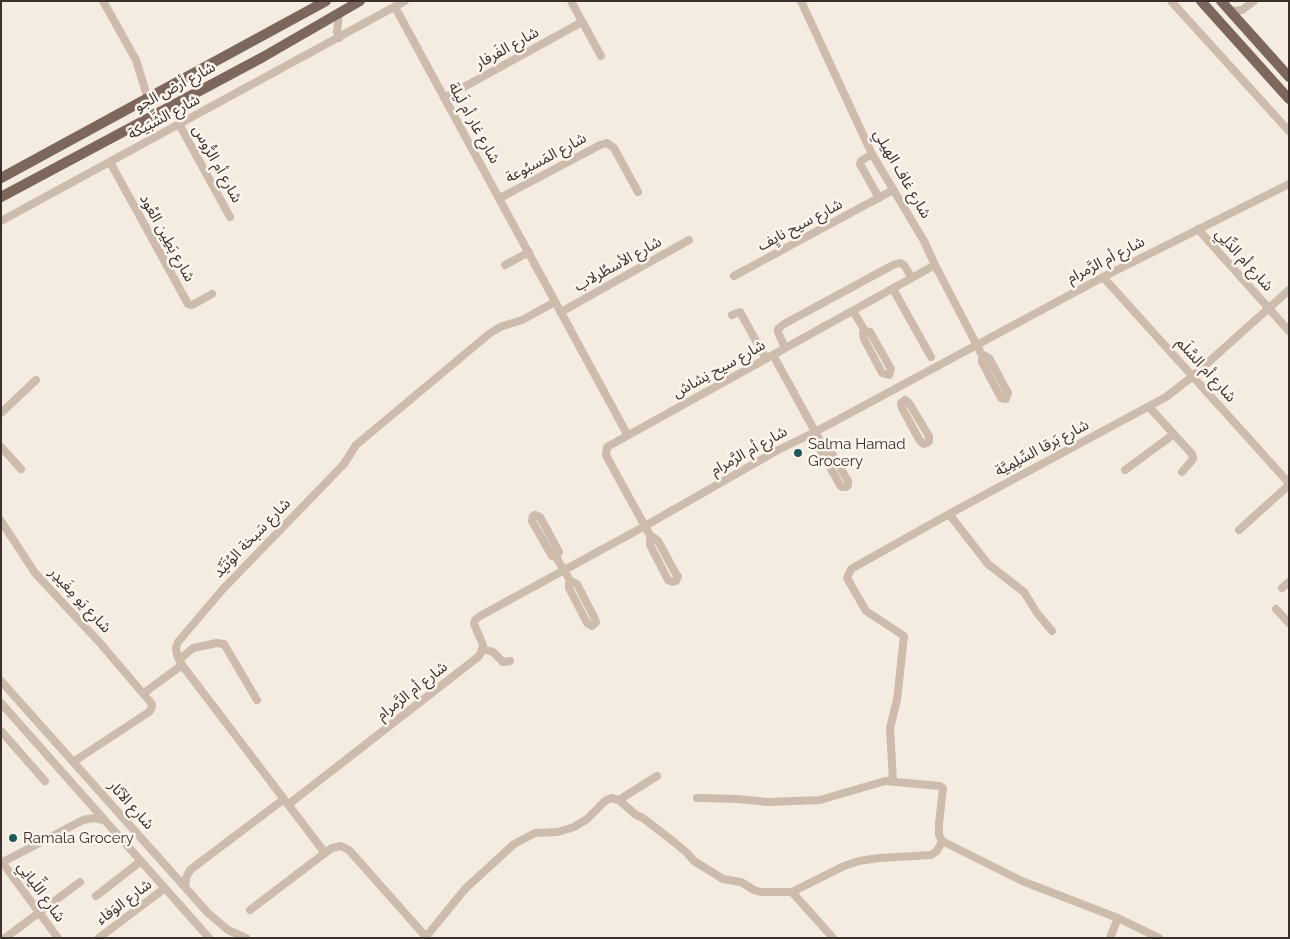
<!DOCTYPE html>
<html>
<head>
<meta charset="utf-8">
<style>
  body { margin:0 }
  #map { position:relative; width:1290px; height:939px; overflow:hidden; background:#f4ebe1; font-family:Raleway,sans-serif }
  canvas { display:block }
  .frame { position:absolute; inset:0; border:2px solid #3b302b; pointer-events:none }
</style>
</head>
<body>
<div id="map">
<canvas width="1290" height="939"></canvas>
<div class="frame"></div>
</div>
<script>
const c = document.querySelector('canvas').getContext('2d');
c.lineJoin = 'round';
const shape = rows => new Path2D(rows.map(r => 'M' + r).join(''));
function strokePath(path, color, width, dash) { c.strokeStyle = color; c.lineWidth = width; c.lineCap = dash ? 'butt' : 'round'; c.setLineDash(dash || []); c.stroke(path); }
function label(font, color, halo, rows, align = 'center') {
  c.font = font + ' Raleway,"Noto Sans Arabic",sans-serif'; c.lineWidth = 5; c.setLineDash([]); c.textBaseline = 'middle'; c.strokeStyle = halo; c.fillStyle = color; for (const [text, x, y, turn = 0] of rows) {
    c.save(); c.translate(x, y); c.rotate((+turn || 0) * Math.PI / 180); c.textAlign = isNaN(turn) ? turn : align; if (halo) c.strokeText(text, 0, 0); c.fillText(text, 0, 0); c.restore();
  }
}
strokePath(shape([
  [103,1,136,60,148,99],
  [571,1,601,56],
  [801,1,872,154,924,241,935,265,983,357],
  [1171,1,1289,131],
  [395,7,627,434],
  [1229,11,1242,10,1254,1],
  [339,13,337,32,339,38],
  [444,98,582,22],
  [179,124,230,217],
  [872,154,861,161,860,164,879,198],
  [110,162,188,304,192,305,212,294],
  [500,198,600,145,607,143,614,148,638,192],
  [1,221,405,1],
  [1198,229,1289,331],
  [505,265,529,252],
  [734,276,893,190],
  [1103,277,1289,483],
  [893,289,931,357],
  [853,311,865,331],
  [561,312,689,240],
  [732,315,740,312,766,359],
  [865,331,870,332,891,369,889,375,882,373,864,339,863,333,865,331],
  [785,348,778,332,778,329,784,324,893,265,900,263,904,265,912,278],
  [773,355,822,444],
  [985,356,989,358,1008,393,1006,399,1001,398,982,362,982,359,985,356],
  [905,400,909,403,929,436,929,441,927,443,924,444,920,441,902,408,901,403,905,400],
  [1149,407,1192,454,1193,459,1182,472],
  [1,413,36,380],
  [822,444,824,444,828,447,848,481,848,485,846,487,842,487,840,485,821,451,820,446,822,444],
  [1,447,21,469],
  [1125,470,1174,434],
  [949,514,988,564,1024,592,1037,613,1052,631],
  [535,515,540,517,559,552,556,557,552,556,532,521,533,516,535,515],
  [1,521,35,573,100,643,152,704,152,707,149,712,73,762],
  [1239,530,1289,485],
  [654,538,658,541,676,574,678,576,676,581,673,582,668,580,650,545,650,540,654,538],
  [652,539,608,459,606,455,607,447,935,265],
  [556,557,571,582],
  [573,582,577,584,595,619,596,622,592,626,587,623,569,588,569,583,573,582],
  [1282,588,1289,582],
  [1276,609,1289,623],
  [483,649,493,652,503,662,510,661],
  [179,660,193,648,217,643,224,644,257,700],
  [1,681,208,913,228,930,246,938],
  [144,693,182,665],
  [1,703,209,938],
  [1,731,45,781],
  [893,781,890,728,897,700,904,636,866,611,847,578,851,569,949,514,1166,397,1193,376,1289,290],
  [697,798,738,799,768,802,820,800,885,781,940,786,943,788,939,824,939,835,942,841,937,851,931,855,879,858,859,861,844,866,792,892],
  [619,800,636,815,643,818,674,842,687,853,694,861,723,879,741,882,754,890,761,892,792,892,833,938],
  [289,804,478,657,481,653,483,645,474,624,475,620,480,616,645,526,778,450,815,432,1103,277,1289,184],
  [942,841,1022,881,1118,918,1159,938],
  [325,853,182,665,177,655,176,648,178,642,223,589,344,464,356,445,489,334,500,327,522,320,555,302],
  [2,862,58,938],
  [1,863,83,820,94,818,103,820],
  [185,887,186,878,190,870,284,799],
  [96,896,141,861],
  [250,910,325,853,332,848,341,846,349,850,426,937],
  [5,938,80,882],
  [99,938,165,888],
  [425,938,465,889,514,844,535,833,558,832,574,827,587,819,605,801,611,798,619,800,657,776],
  [1110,938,1118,918]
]), '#cdbbac', 8);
strokePath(shape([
  [1201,1,1289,99],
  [1221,1,1289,77],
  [1,178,326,1],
  [1,197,263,57,360,1]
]), '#7d675c', 10);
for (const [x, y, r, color] of [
  [798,453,5,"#1f5a5e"],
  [13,838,5,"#1f5a5e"]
]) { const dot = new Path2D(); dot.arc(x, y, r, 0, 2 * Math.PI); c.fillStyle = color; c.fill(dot); strokePath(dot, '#fbf5ee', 2); }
label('15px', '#3b302b', '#fbf5ee', [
  ["شارع الفَرفار",507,48,-29],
  ["شارع أرض الجو",175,87,-28],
  ["شارع الشِّبَيكة",164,117,-28],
  ["شارع غار أم لَيلة",474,123,61],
  ["شارع المَسبُوعة",546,158,-28],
  ["شارع أم الرُّوس",217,164,61],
  ["شارع غاف الهيلي",902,174,60],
  ["شارع سيح نايِف",800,225,-28],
  ["شارع بَطِين العُود",167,238,61],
  ["شارع أم الرَّمرام",1106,260,-27],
  ["شارع أم الدِّلِي",1244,260,48],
  ["شارع الأسطُرلاب",618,264,-29],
  ["شارع سيح نِشاش",719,369,-29],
  ["شارع أم السَّلَم",1206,370,48],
  ["شارع بَرقا السِّلِمِيَّة",1042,448,-28],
  ["شارع أم الرَّمرام",749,451,-29],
  ["شارع سَبخة الوُتَيِّد",252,538,-46],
  ["شارع يَو مِغَيدِر",80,600,47],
  ["شارع أم الرَّمرام",412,691,-38],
  ["شارع الآثار",131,805,48],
  ["شارع اللِّيانِي",41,892,54],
  ["شارع الوَفاء",124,902,-37]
]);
label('15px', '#3b302b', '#fbf5ee', [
  ["Salma Hamad",808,444],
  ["Grocery",808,461],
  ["Ramala Grocery",23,838]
], 'left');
</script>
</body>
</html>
